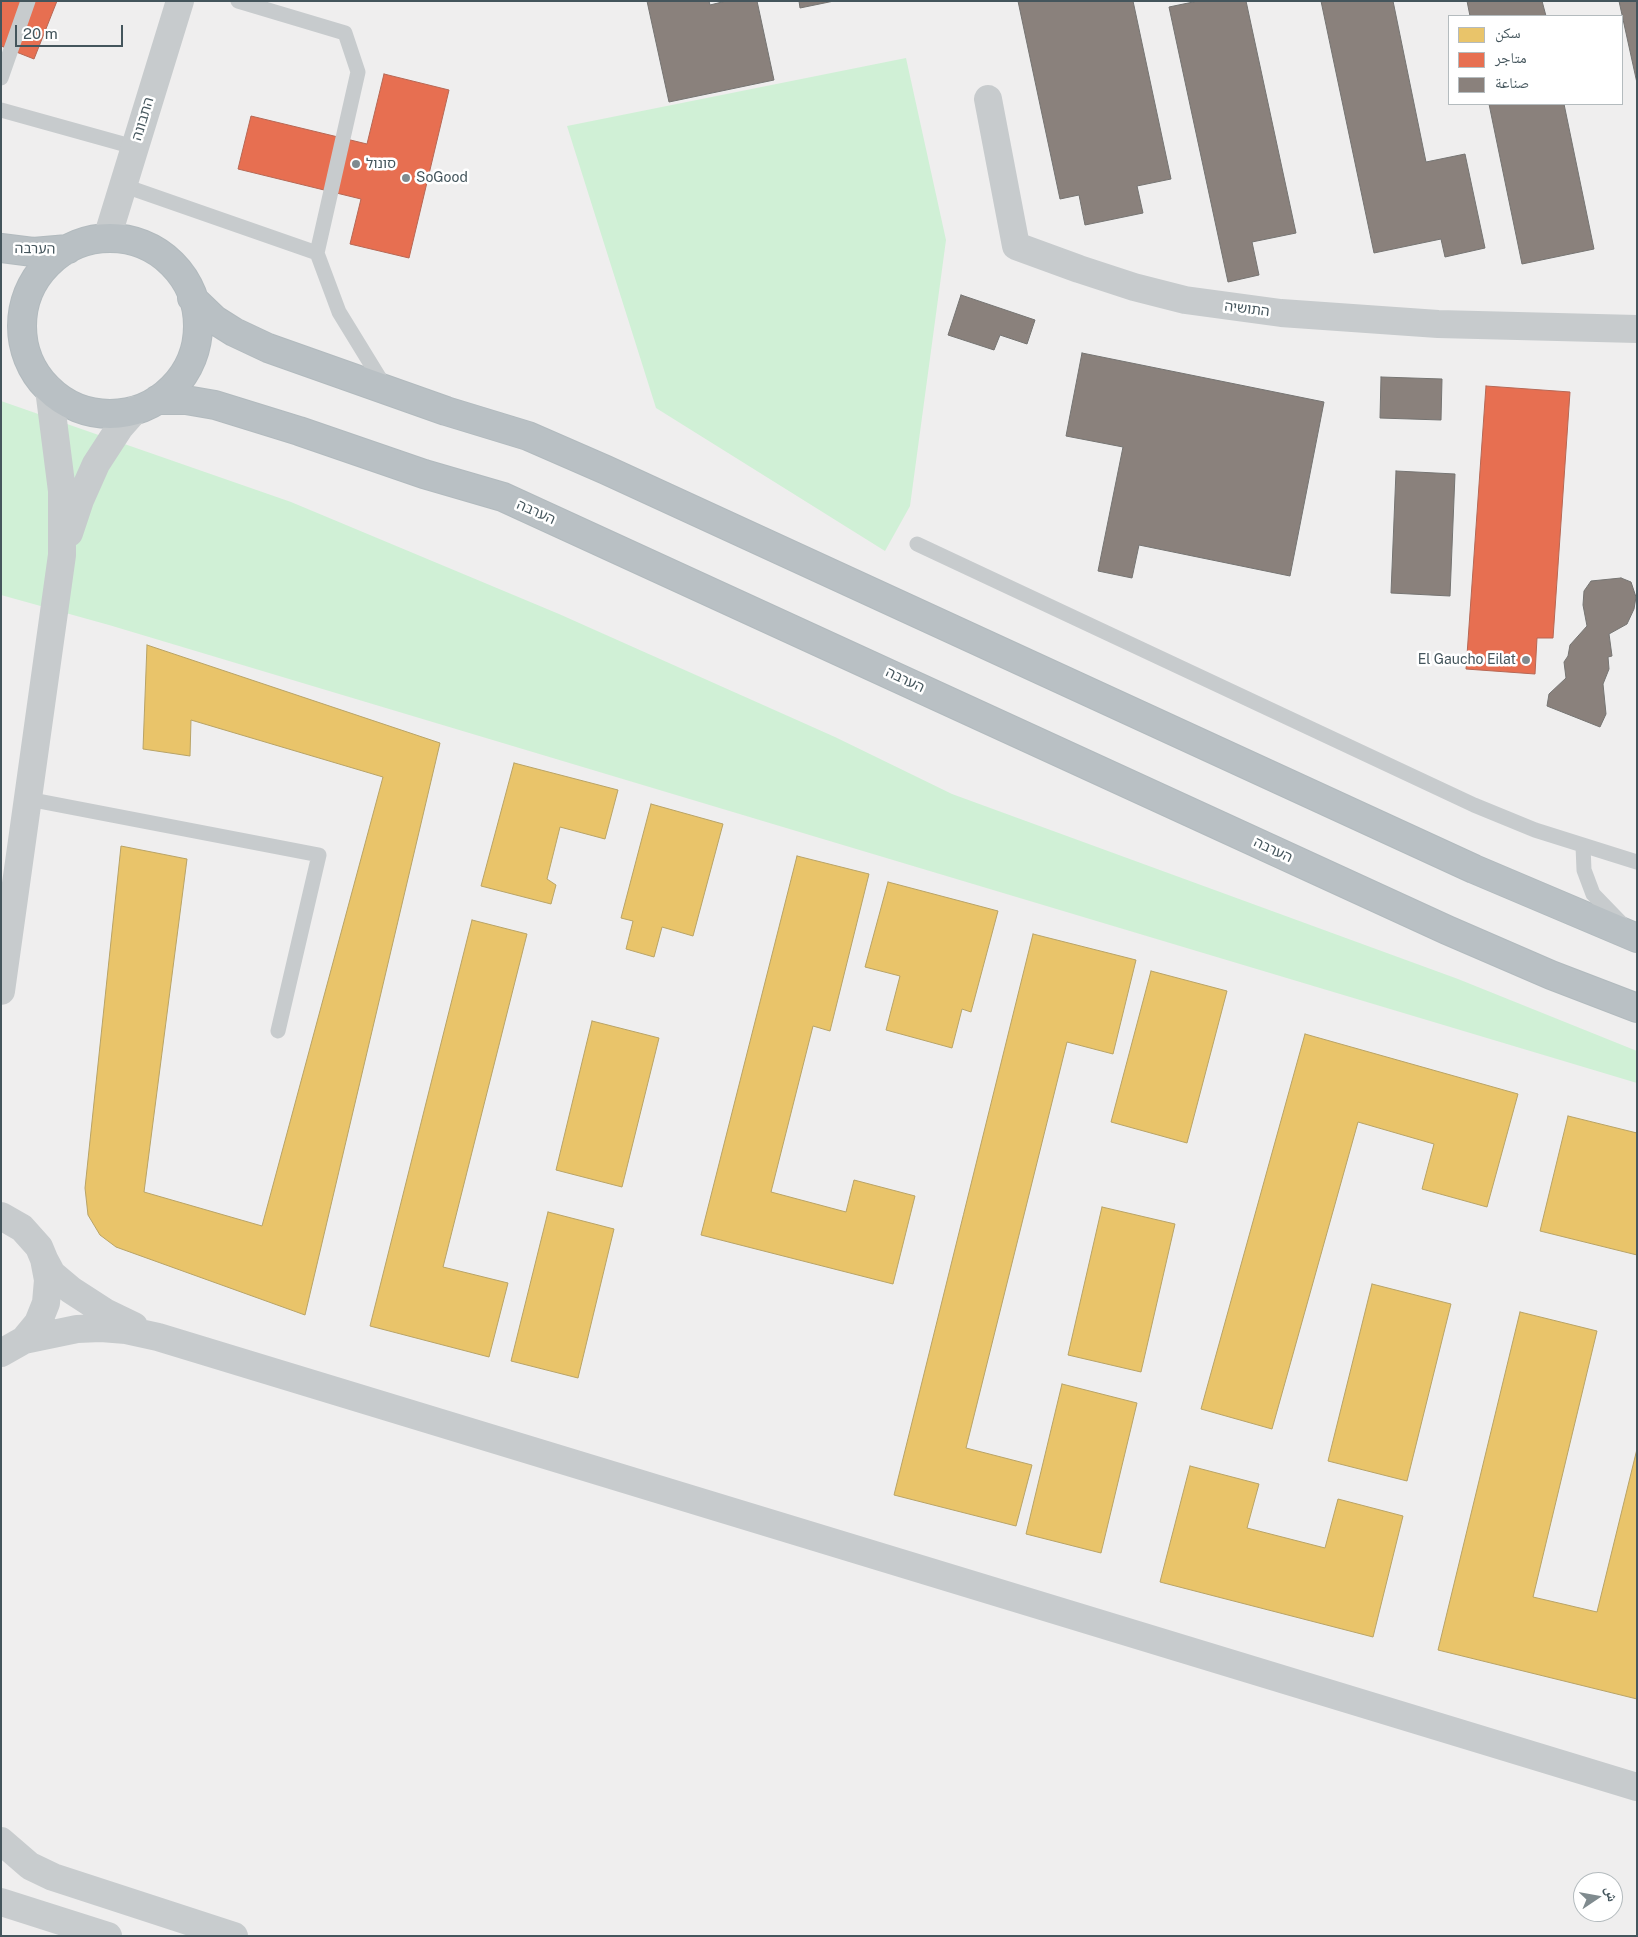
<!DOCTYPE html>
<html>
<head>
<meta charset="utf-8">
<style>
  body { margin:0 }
  #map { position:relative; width:1638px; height:1937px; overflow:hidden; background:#efeeee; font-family:"Public Sans","Noto Naskh Arabic",sans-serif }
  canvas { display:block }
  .frame { position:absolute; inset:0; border:2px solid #44555c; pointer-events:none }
  .legend { position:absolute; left:1448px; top:15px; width:175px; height:90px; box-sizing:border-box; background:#fff; border:1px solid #b4bbbe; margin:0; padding:6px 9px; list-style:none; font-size:15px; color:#44555c }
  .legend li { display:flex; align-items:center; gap:10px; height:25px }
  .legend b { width:25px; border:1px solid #b4bbbe }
  .north { position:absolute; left:1573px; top:1872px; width:50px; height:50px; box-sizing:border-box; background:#fff; border:1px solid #b4bbbe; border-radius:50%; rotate:78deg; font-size:14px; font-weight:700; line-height:20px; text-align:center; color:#44555c }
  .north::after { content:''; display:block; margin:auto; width:18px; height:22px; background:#808b8f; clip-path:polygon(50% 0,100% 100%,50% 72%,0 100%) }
  .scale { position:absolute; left:15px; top:25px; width:108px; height:22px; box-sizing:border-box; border:2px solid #44555c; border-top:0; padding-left:6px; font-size:15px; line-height:18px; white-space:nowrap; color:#44555c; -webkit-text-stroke:4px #fff; paint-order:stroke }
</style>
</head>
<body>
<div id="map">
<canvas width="1638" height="1937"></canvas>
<div class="frame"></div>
<ul class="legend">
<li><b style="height:14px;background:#e9c46a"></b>سكن</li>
<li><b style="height:14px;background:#e76f51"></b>متاجر</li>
<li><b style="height:14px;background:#8a817c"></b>صناعة</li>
</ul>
<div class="north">ش</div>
<div class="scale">20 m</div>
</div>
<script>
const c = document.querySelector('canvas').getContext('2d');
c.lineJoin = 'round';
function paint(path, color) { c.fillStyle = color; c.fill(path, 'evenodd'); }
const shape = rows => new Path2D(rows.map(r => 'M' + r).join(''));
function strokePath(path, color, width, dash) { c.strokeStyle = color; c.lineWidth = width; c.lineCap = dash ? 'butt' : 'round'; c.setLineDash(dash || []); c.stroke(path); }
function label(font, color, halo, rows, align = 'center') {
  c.font = font + ' "Public Sans","Noto Sans Hebrew",sans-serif'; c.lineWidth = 5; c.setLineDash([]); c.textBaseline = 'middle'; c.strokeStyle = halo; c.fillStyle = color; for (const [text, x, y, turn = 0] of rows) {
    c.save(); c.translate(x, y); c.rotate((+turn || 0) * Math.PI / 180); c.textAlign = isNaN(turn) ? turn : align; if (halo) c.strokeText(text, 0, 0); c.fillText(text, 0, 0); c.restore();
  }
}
paint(shape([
  [906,58,946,240,910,506,885,551,656,408,567,126],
  [1,401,291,502,559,614,835,737,952,794,1458,979,1637,1051,1637,1083,109,625,1,595]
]), '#d0f0d6');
const homes = shape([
  [147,645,440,743,305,1315,116,1247,100,1235,88,1215,85,1188,121,846,187,859,144,1192,262,1226,383,777,191,720,190,756,143,749,147,645],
  [514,763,618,790,605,839,560,827,547,879,556,885,551,904,481,886,514,763],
  [651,804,723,824,693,936,662,927,654,957,626,949,633,921,621,918,651,804],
  [797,856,869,874,830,1031,813,1026,771,1192,846,1212,854,1180,915,1196,893,1284,701,1235,797,856],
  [888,882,998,911,971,1012,962,1009,952,1048,886,1030,900,976,865,967,888,882],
  [472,920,527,934,443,1267,508,1283,489,1357,370,1326,472,920],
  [1033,934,1136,960,1113,1054,1067,1042,966,1448,1032,1465,1016,1526,894,1495,1033,934],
  [1151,971,1227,991,1187,1143,1111,1122,1151,971],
  [592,1021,659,1038,622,1187,556,1170,592,1021],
  [1305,1034,1518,1094,1487,1207,1422,1189,1434,1144,1358,1122,1272,1429,1201,1409,1305,1034],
  [1568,1116,1637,1133,1637,1255,1540,1231,1568,1116],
  [1102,1207,1175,1224,1141,1372,1068,1355,1102,1207],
  [548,1212,614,1229,578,1378,511,1361,548,1212],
  [1372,1284,1451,1304,1407,1481,1328,1461,1372,1284],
  [1520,1312,1597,1331,1533,1597,1597,1612,1637,1449,1637,1699,1438,1650,1520,1312],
  [1062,1384,1137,1403,1101,1553,1026,1534,1062,1384],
  [1190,1466,1259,1484,1247,1528,1325,1548,1338,1499,1403,1516,1373,1637,1160,1582,1190,1466]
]);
paint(homes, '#e9c46a');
strokePath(homes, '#b8a366', 1);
const shops = shape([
  [1,1,57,1,34,59,1,46,1,1],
  [384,74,449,90,409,258,350,244,361,199,238,169,251,116,367,144,384,74],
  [1486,386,1570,392,1553,638,1537,638,1535,674,1466,669,1486,386]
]);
paint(shops, '#e76f51');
strokePath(shops, '#b66754', 1);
const industry = shape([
  [647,1,709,1,710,5,726,1,757,1,774,80,669,102,647,1],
  [799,1,834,1,800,8,799,1],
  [1018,1,1133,1,1171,179,1137,186,1143,213,1085,225,1079,195,1060,199,1018,1],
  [1198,1,1246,1,1296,233,1252,242,1259,275,1228,282,1169,7,1198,1],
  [1321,1,1393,1,1426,162,1465,154,1485,248,1445,257,1441,239,1374,253,1321,1],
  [1467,1,1542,1,1546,16,1470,16,1467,1],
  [1619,1,1637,1,1637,83,1619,1],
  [1489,104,1564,104,1594,249,1522,264,1489,104],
  [961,295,1035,320,1027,344,1000,335,994,350,948,335,961,295],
  [1082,353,1324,402,1290,576,1139,545,1132,578,1098,571,1123,447,1066,436,1082,353],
  [1381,377,1442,379,1441,420,1380,418,1381,377],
  [1396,471,1455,474,1450,596,1391,593,1396,471],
  [1621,578,1631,582,1636,597,1634,609,1627,624,1609,634,1612,656,1608,657,1609,669,1603,684,1606,714,1600,727,1547,706,1549,694,1566,678,1564,662,1568,656,1570,645,1587,626,1583,605,1584,591,1591,581,1621,578]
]);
paint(industry, '#8a817c');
strokePath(industry, '#757472', 1);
const highway = shape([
  '22 326a88 88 0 1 1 176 0a88 88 0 1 1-176 0Z',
  [1,248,33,252,68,249],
  [192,298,215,320,234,332,268,348,446,411,528,436,606,470,1474,869,1637,938],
  [157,400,186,400,215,405,299,431,424,474,503,497,1447,930,1551,975,1637,1008]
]);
strokePath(highway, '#b2babe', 30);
strokePath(shape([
  [238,1,345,33,358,72,317,253,339,312,385,387],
  [1,78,28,1],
  [1,110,134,147],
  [122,185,317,253],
  [917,544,1474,805,1535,830,1637,862],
  [28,799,319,855,278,1031],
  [1583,846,1584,870,1593,894,1625,927]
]), '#c7cbcd', 15);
strokePath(shape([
  [988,99,1016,246,1079,269,1134,287,1185,300,1281,313,1438,324,1637,329],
  [107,238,180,1],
  [69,533,80,500,96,464,120,427,135,410],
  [1,991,62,555,62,491,49,389],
  [1,1216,22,1228,39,1247,44,1259,48,1280,46,1303,38,1323,24,1340,1,1353],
  [44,1259,52,1274,71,1290,105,1312,134,1326],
  [24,1340,77,1329,101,1328,126,1330,158,1337,1637,1787]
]), '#c7cbcd', 28);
strokePath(shape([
  [1,1841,30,1866,53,1877,234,1936],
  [1,1902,108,1936]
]), '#c8ccce', 28);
strokePath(highway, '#b9c0c4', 28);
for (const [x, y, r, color] of [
  [356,164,5,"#808b8f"],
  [406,178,5,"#808b8f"],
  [1526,660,5,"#808b8f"]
]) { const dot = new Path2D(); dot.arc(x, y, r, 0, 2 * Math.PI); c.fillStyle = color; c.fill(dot); strokePath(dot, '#fff', 2); }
label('14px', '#44555c', '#fff', [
  ["התבונה",143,119,-73],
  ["הערבה",35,249,1],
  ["התושיה",1247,309,7],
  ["הערבה",536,512,24],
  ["הערבה",905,680,25],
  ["הערבה",1273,850,25]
]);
label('14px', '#44555c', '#fff', [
  ["סונול",366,164],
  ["SoGood",416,178],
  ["El Gaucho Eilat",1516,660,"right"]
], 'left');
</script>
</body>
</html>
